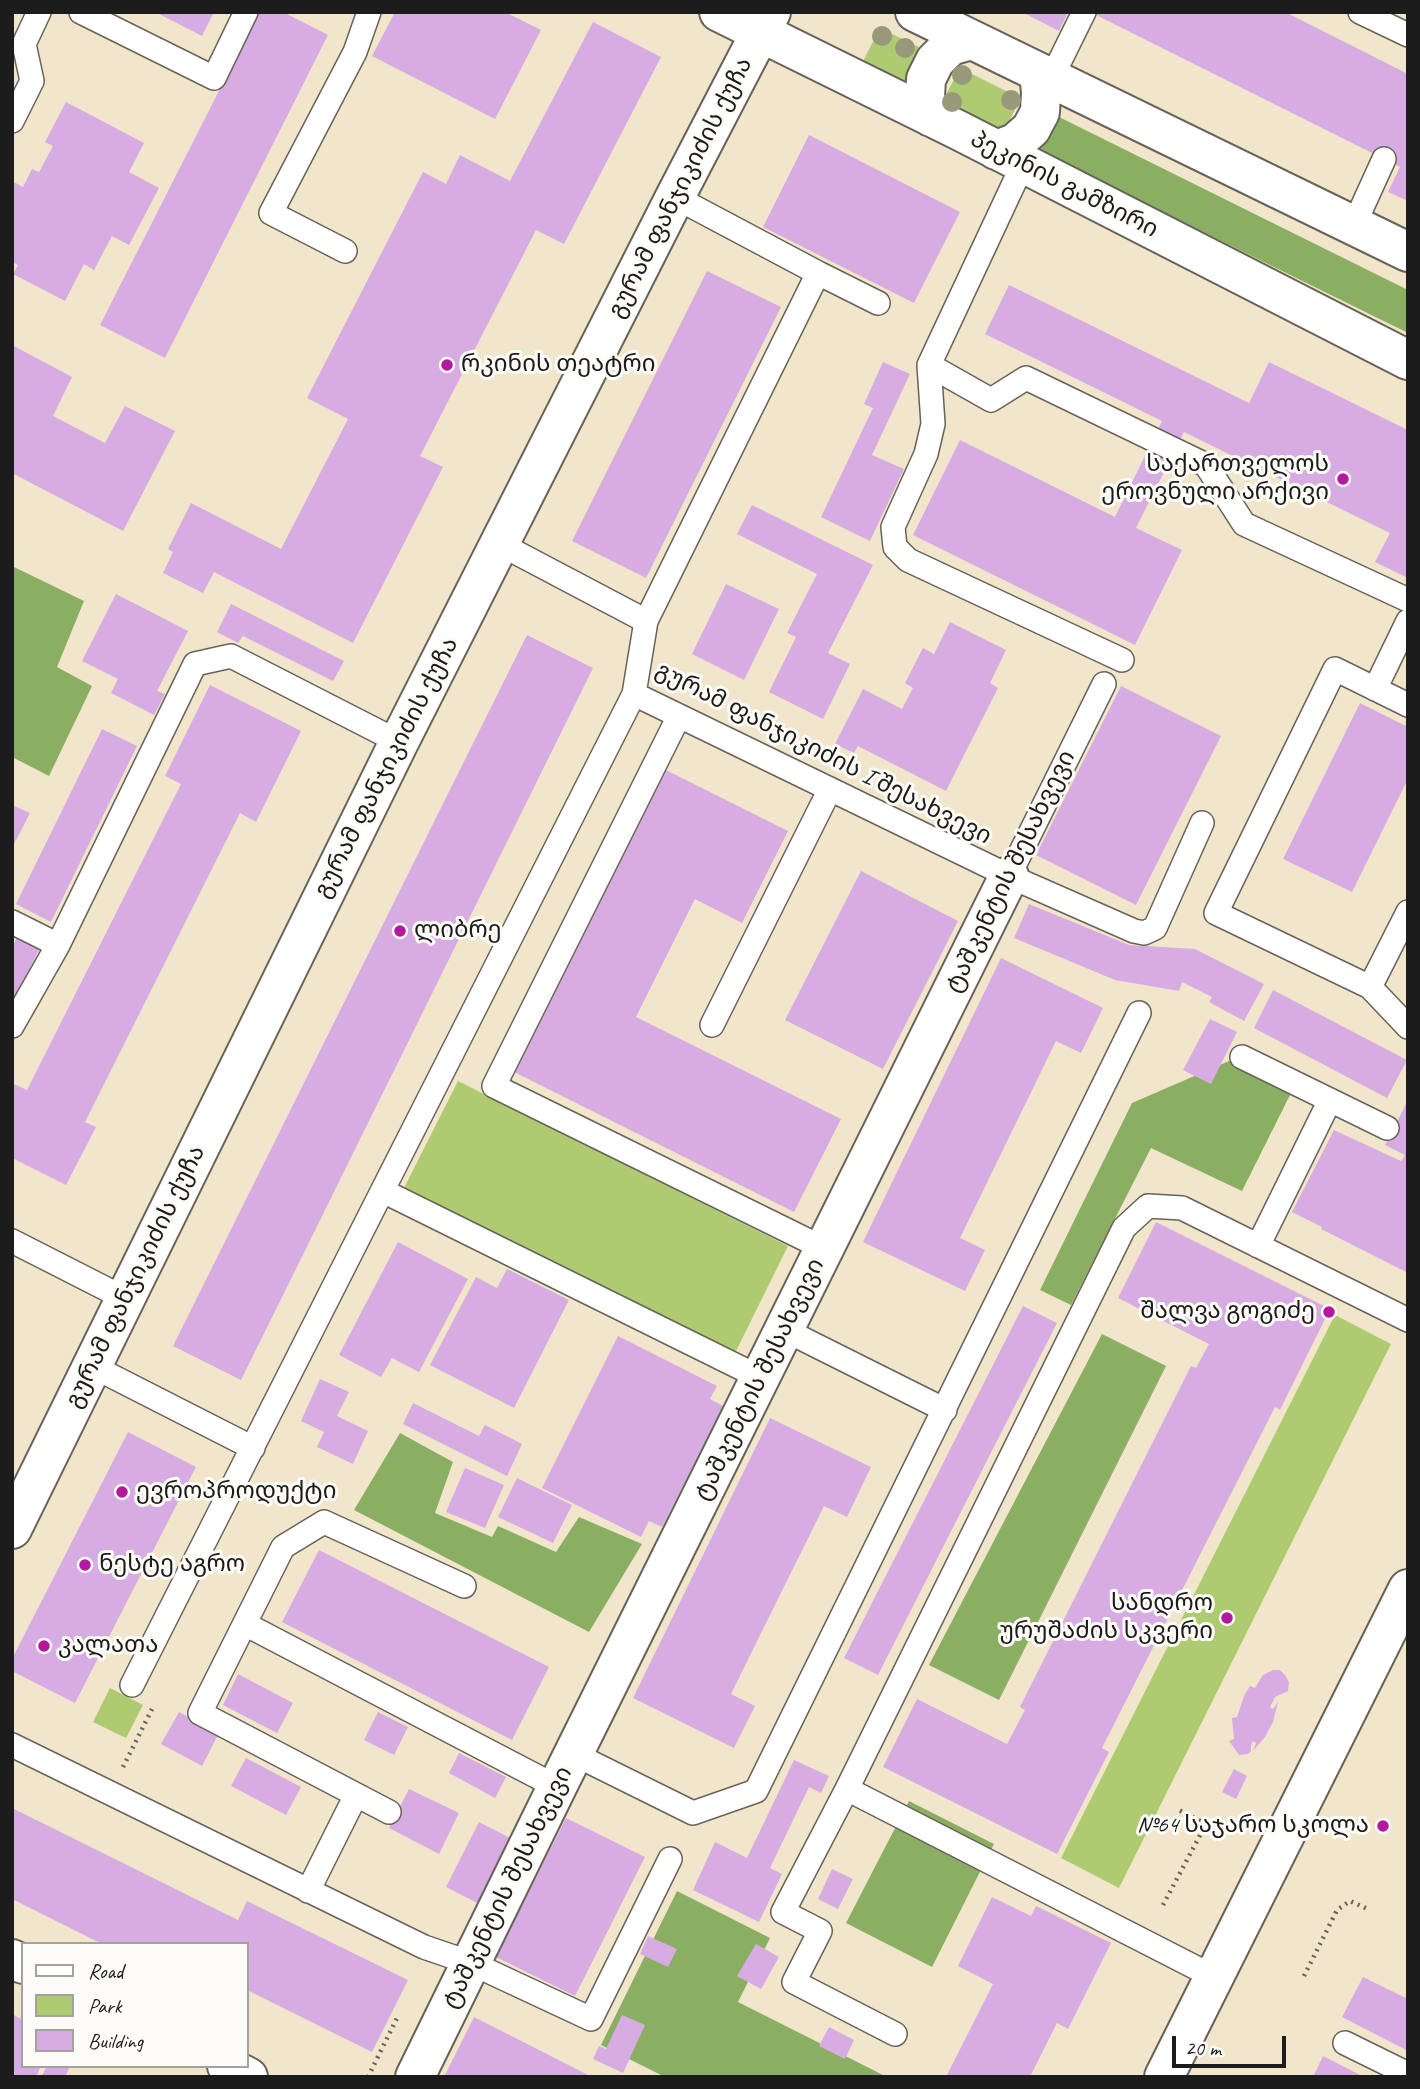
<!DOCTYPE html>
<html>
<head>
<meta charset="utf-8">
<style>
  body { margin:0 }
  #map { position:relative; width:1420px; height:2089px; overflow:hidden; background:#f1e6cb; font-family:Caveat,sans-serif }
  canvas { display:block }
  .frame { position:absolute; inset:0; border:14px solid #1c1c1c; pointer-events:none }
  .legend { position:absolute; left:21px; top:1942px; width:228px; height:126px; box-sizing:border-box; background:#fdfcf7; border:2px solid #a3a29f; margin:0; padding:9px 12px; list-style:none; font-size:21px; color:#1c1c1c }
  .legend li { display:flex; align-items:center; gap:14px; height:35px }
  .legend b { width:35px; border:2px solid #a3a29f }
  .scale { position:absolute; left:1172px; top:2036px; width:114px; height:32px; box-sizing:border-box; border:4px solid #1c1c1c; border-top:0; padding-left:9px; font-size:21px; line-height:24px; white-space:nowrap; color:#1c1c1c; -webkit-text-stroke:5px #fdfcf7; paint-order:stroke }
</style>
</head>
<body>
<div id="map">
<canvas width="1420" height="2089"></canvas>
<div class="frame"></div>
<ul class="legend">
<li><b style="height:9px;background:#fff"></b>Road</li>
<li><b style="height:19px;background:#aecb71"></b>Park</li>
<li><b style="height:19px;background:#d7ace3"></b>Building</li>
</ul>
<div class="scale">20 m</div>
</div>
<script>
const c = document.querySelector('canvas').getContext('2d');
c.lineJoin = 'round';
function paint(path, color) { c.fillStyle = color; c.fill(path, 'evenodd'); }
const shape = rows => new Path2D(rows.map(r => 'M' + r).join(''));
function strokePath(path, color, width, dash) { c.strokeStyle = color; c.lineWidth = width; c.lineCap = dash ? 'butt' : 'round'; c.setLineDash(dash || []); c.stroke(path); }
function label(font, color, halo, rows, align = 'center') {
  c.font = font + ' Caveat,"Noto Sans Georgian",sans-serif'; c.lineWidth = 6; c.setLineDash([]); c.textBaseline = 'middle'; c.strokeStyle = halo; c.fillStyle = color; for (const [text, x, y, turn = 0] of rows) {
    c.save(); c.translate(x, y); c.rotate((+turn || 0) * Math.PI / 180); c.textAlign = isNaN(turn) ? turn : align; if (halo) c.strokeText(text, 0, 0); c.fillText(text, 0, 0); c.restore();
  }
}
paint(shape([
  [880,28,925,50,907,85,862,63],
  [962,69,1018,97,1020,100,1004,131,1000,132,943,104,943,100,959,70],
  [458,1081,788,1246,735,1353,404,1188],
  [1335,1315,1391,1344,1119,1888,1061,1858],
  [110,1688,143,1705,126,1738,93,1722]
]), '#aecb71');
paint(shape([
  [1051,113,1408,290,1408,333,1032,148],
  [12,566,84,601,57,667,92,686,49,776,12,757],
  [1236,1058,1294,1087,1242,1191,1151,1148,1071,1305,1040,1290,1132,1103],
  [1102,1334,1166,1366,999,1700,929,1665],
  [400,1433,453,1462,435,1513,492,1537,498,1526,556,1552,579,1517,642,1544,589,1632,354,1510],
  [909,1801,994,1844,932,1967,846,1923],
  [677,1891,770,1938,738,2002,887,2077,665,2077,601,2045]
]), '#8aaf63');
paint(shape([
  [155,12,214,12,202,36],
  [259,12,283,12,328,35,165,358,100,325],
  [395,12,505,12,541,30,495,119,372,56],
  [1022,12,1068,12,1059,31],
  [1090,12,1285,12,1408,74,1408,201,1388,192,1400,167],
  [593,22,661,57,564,244,536,230,420,456,443,467,353,643,214,572,203,593,163,573,173,552,168,549,191,503,281,549,348,419,307,398,423,172,446,184,460,155,510,181],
  [66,102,144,143,129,172,159,188,129,245,112,236,94,270,84,264,65,301,13,274,18,265,12,262,12,181,23,187,32,169,39,172,53,146,45,142],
  [809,135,960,212,914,303,763,227],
  [707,271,781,307,646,578,572,541],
  [1009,285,1249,403,1269,362,1408,430,1408,578,1375,562,1390,533,1184,432,1136,528,1182,550,1135,645,913,535,960,440,1115,517,1162,421,985,334],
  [12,345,72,377,53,416,105,443,125,406,175,431,123,531,12,473],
  [883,362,910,374,872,455,904,469,870,541,821,517,873,408,864,404],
  [752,505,873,565,828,653,850,664,823,719,769,692,796,637,787,633,817,574,737,534],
  [726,584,779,609,744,680,692,654],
  [116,594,188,631,157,691,165,694,154,715,111,693,118,679,82,661],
  [231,604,344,661,333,681,243,636,238,643,217,632],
  [950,622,1006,650,990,683,998,688,946,791,858,746,854,753,835,744,863,689,902,709,913,688,905,683,923,648,934,654],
  [527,635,593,668,241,1380,173,1346],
  [210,685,301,731,256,822,240,813,85,1122,96,1127,66,1185,12,1158,12,1088,14,1084,27,1090,181,784,165,776],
  [1121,686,1221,736,1136,905,1036,855],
  [1360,703,1408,727,1408,779,1352,892,1283,859],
  [102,729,137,746,51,922,16,904],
  [664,769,788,831,742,923,695,899,636,1017,841,1119,794,1212,512,1071],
  [12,805,30,813,12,848],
  [861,871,958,921,883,1069,785,1020],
  [1029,904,1129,945,1195,949,1264,984,1244,1021,1209,1002,1212,997,1182,982,1179,991,1115,980,1014,938],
  [18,936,40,948,12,1003,12,947],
  [1001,958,1103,1008,1081,1053,1056,1041,960,1238,985,1250,965,1291,863,1242],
  [1273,990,1407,1060,1387,1098,1254,1028],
  [1210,1019,1237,1032,1211,1084,1183,1070],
  [1408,1100,1408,1273,1321,1229,1322,1227,1292,1212,1334,1130,1401,1161,1405,1155,1385,1145],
  [1156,1222,1330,1309,1280,1410,1275,1407,1102,1748,1109,1752,1057,1854,883,1767,917,1699,1007,1744,1025,1710,1020,1707,1191,1366,1196,1368,1209,1344,1118,1298],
  [398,1242,468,1279,419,1372,392,1358,381,1377,339,1355],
  [507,1269,569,1300,514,1408,430,1365,476,1277,497,1288],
  [1023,1306,1057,1323,878,1675,844,1658],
  [618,1336,717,1386,710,1399,723,1406,662,1527,649,1521,641,1537,542,1488],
  [320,1379,349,1392,337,1416,368,1431,353,1464,317,1447,324,1432,301,1421],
  [413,1403,479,1436,485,1425,522,1444,507,1476,403,1424],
  [770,1418,871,1467,847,1517,824,1506,731,1694,755,1706,734,1748,633,1698],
  [128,1432,196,1467,75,1703,12,1671,12,1659],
  [465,1468,504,1485,485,1528,446,1512],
  [517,1478,572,1505,553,1543,498,1517],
  [319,1550,549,1667,512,1740,282,1622],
  [1273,1670,1280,1670,1285,1675,1289,1682,1288,1691,1275,1697,1270,1707,1273,1709,1278,1702,1273,1722,1265,1737,1253,1751,1256,1743,1253,1741,1251,1745,1251,1751,1248,1754,1239,1755,1229,1741,1234,1739,1232,1718,1237,1717,1244,1696,1250,1686,1255,1688,1263,1675],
  [238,1674,293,1703,277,1733,223,1705],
  [179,1712,219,1733,202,1766,161,1744],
  [378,1712,408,1727,394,1755,364,1740],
  [459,1753,506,1777,495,1798,449,1773],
  [246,1758,301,1787,286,1815,231,1786],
  [794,1760,829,1776,821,1793,809,1787,770,1868,782,1874,759,1922,693,1890,715,1842,747,1858],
  [1234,1769,1247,1776,1236,1799,1222,1792],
  [409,1789,459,1813,439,1854,389,1828],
  [12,1808,238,1920,247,1901,408,1980,372,2052,247,1990,247,1944,102,1944,12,1899],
  [566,1818,645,1857,575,1996,496,1957],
  [479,1822,520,1843,487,1908,446,1887],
  [832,1869,853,1879,838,1909,818,1899],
  [992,1897,1031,1916,1036,1906,1111,1943,1068,2029,1057,2023,1030,2077,946,2077,993,1984,958,1966],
  [648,1936,677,1949,668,1967,640,1954],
  [756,1944,779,1957,761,1989,737,1976],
  [1363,1977,1408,1999,1408,2051,1342,2017],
  [12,2014,23,2020,23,2066,41,2066,36,2077,12,2077],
  [622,2015,645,2025,623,2073,593,2059,599,2046,606,2049],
  [474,2017,592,2077,444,2077],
  [829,2027,854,2040,845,2059,819,2046],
  [1323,2056,1364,2077,1313,2077],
  [47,2066,70,2066,65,2077,41,2077]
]), '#d7ace3');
const service = shape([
  [81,12,214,78,246,12],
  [1360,12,1408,35],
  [1051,79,1084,12],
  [12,121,32,81,24,44,39,12],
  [1023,164,929,365,991,400,1026,378,1206,465,1244,524,1408,600],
  [675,197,818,273],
  [1354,225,1384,159],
  [345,251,271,213,355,52,369,12],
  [929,365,933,424,926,454,893,527,895,547,908,560,1122,660],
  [500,544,646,621,634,694,1009,876,1134,931,1144,933,1155,928,1202,823],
  [646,621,818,273,878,303],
  [1375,689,1408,621],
  [1408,705,1335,669,1216,913,1370,987,1408,1027],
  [679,716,494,1086,825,1249],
  [1009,876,1104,684],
  [12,922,58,945],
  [1370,987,1408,912],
  [712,1025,830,789],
  [12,1026,58,945,195,664,231,656,399,742],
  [1242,1057,1387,1128],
  [383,1191,761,1378],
  [12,1241,124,1298],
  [1258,1246,1330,1100],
  [785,1330,945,1410],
  [92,1366,253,1448],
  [245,1624,557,1787],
  [132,1685,634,694],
  [12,1745,424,1947,471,1963,591,2019,670,1859],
  [574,1754,693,1813,756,1791,1139,1013],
  [847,1789,783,1912,820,1931,794,1982,895,2034],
  [389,1812,200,1713,283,1547,324,1522,464,1586],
  [308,1891,356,1795],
  [1214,1977,847,1789,1124,1228,1148,1206,1182,1208,1408,1320],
  [1345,2043,1408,2074]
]);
const minor = shape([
  [12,1959,23,1964],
  [227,2066,248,2077],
  [415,2077,557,1787,1009,876]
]);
const secondary = shape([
  [719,12,960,131,1408,360],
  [915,12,1408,252],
  [931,117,925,97,926,79,935,61,950,46,971,40],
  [996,150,1015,143,1031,129,1040,112,1041,92,1039,73],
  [12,1529,399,742,675,197,771,12]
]);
const primary = shape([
  [1164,2077,1408,1589]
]);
strokePath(service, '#676359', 26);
strokePath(minor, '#676359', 42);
strokePath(secondary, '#676359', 42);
strokePath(primary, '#676359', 42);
strokePath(shape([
  [123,1767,152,1709],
  [1163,1905,1206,1824,1179,1810],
  [1304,1976,1337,1910,1350,1901,1370,1910],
  [368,2077,397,2018]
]), '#676359', 4.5, [2, 5]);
strokePath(service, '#fff', 23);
strokePath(minor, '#fff', 38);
strokePath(secondary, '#fff', 38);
strokePath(primary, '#fff', 38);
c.fillStyle = '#98987b';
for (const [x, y] of [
  [882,36],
  [905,48],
  [962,75],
  [1011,100],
  [952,102]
]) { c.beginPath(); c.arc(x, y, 10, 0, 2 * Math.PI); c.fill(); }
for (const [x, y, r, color] of [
  [447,365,7,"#b5179e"],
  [1343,479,7,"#b5179e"],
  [400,931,7,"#b5179e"],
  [1329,1312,7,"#b5179e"],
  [122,1492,7,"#b5179e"],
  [85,1565,7,"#b5179e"],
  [1227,1618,7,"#b5179e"],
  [44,1646,7,"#b5179e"],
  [1383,1826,7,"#b5179e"]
]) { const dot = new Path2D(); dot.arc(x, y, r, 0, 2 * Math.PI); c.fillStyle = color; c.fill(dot); strokePath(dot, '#fdfcf7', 2.5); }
label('24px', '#1c1c1c', '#fdfcf7', [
  ["პეკინის გამზირი",1064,185,27],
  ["გურამ ფანჯიკიძის ქუჩა",681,188,-63],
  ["გურამ ფანჯიკიძის I შესახვევი",823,754,27],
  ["გურამ ფანჯიკიძის ქუჩა",387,768,-63],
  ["ტაშკენტის შესახვევი",1011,872,-64],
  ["გურამ ფანჯიკიძის ქუჩა",136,1277,-64],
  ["ტაშკენტის შესახვევი",760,1380,-64],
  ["ტაშკენტის შესახვევი",508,1888,-64]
]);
label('24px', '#1c1c1c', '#fdfcf7', [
  ["რკინის თეატრი",461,365],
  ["საქართველოს",1329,465,"right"],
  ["ეროვნული არქივი",1329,493,"right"],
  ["ლიბრე",414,931],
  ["შალვა გოგიძე",1315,1312,"right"],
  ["ევროპროდუქტი",136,1492],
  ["ნესტე აგრო",99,1565],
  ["სანდრო",1213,1604,"right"],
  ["ურუშაძის სკვერი",1213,1632,"right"],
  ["კალათა",58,1646],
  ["№64 საჯარო სკოლა",1369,1826,"right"]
], 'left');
</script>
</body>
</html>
